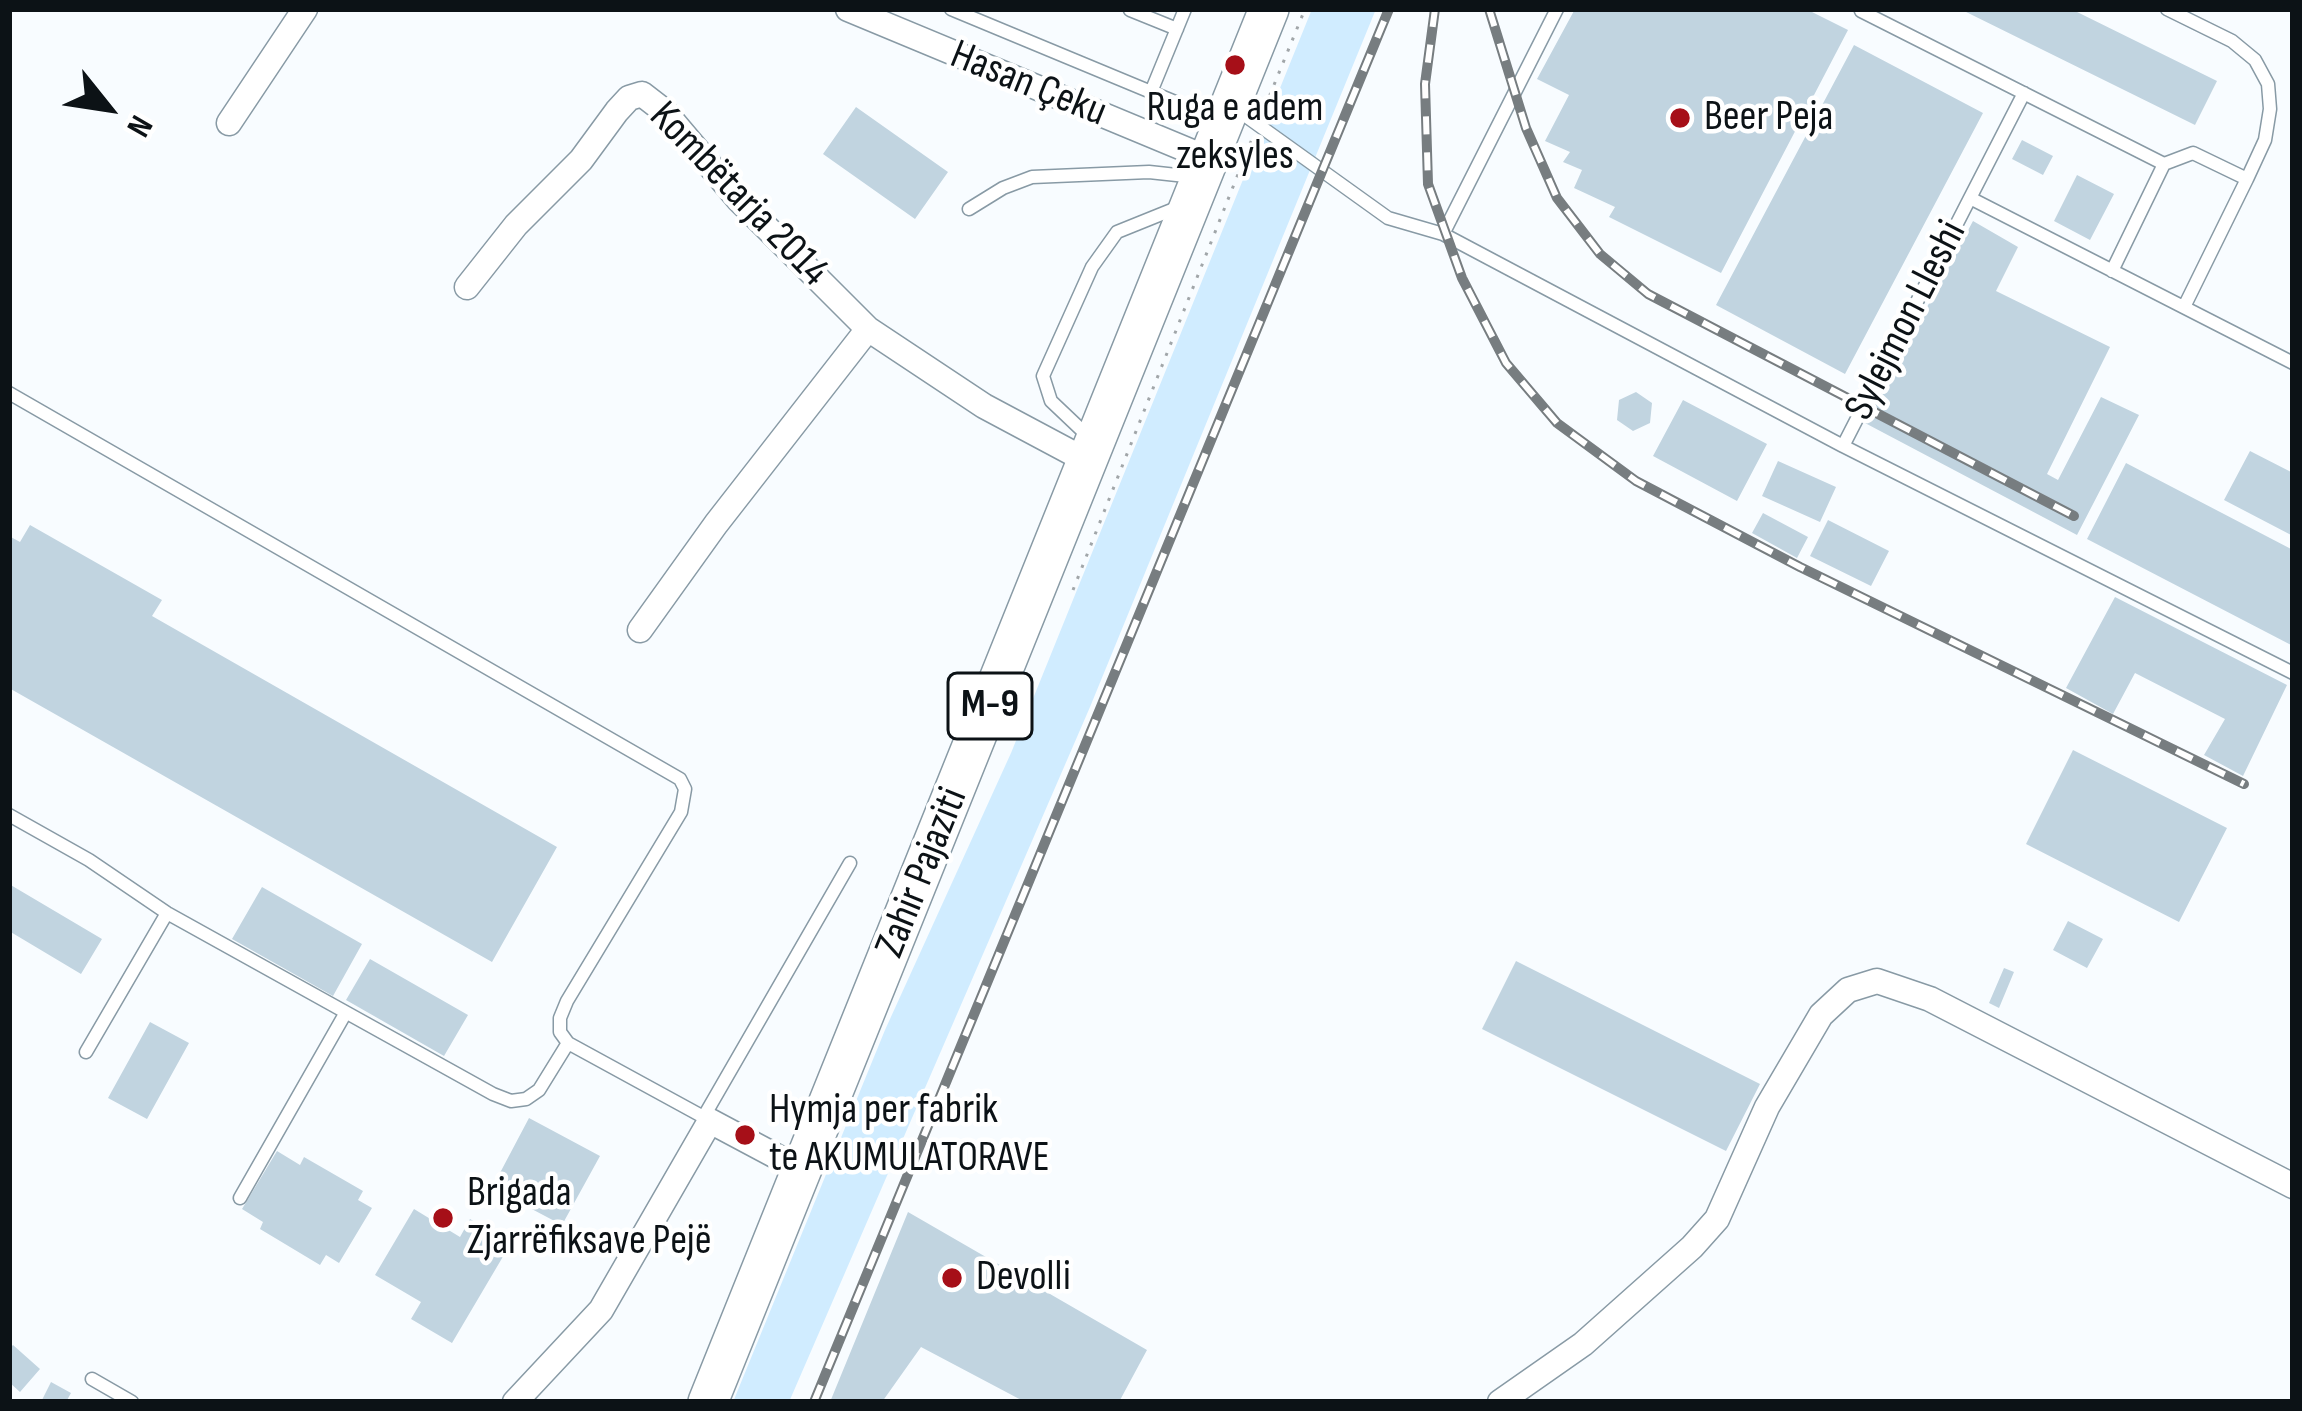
<!DOCTYPE html>
<html>
<head>
<meta charset="utf-8">
<style>
  body { margin:0 }
  #map { position:relative; width:2302px; height:1411px; overflow:hidden; background:#f8fcff; font-family:"Sofia Sans Condensed",sans-serif }
  canvas { display:block }
  .frame { position:absolute; inset:0; border:12px solid #0c1216; pointer-events:none }
  .north { position:absolute; left:48px; top:48px; width:120px; height:120px; -webkit-text-stroke:9px #fff; paint-order:stroke; rotate:120deg; font-size:33px; font-weight:700; line-height:48px; text-align:center; color:#0c1216 }
  .north::after { content:''; display:block; margin:auto; width:42px; height:54px; background:#0c1216; clip-path:polygon(50% 0,100% 100%,50% 72%,0 100%) }
</style>
</head>
<body>
<div id="map">
<canvas width="2302" height="1411"></canvas>
<div class="frame"></div>
<div class="north">N</div>
</div>
<script>
const c = document.querySelector('canvas').getContext('2d');
c.lineJoin = 'round';
function paint(path, color) { c.fillStyle = color; c.fill(path, 'evenodd'); }
const shape = rows => new Path2D(rows.map(r => 'M' + r).join(''));
function strokePath(path, color, width, dash) { c.strokeStyle = color; c.lineWidth = width; c.lineCap = dash ? 'butt' : 'round'; c.setLineDash(dash || []); c.stroke(path); }
function label(font, color, halo, rows, align = 'center') {
  c.font = font + ' "Sofia Sans Condensed",sans-serif'; c.lineWidth = 9; c.setLineDash([]); c.textBaseline = 'middle'; c.strokeStyle = halo; c.fillStyle = color; for (const [text, x, y, turn = 0] of rows) {
    c.save(); c.translate(x, y); c.rotate((+turn || 0) * Math.PI / 180); c.textAlign = isNaN(turn) ? turn : align; if (halo) c.strokeText(text, 0, 0); c.fillText(text, 0, 0); c.restore();
  }
}
paint(shape([
  [1312,9,1376,9,1090,707,789,1402,733,1402,885,1030,1011,753]
]), '#d0ecff');
paint(shape([
  [1575,9,1806,9,1848,30,1721,273,1609,217,1615,207,1574,188,1582,170,1563,162,1570,152,1545,141,1569,95,1537,79],
  [1960,9,2071,9,2217,81,2195,125],
  [1854,45,1983,113,1845,374,1716,305],
  [856,107,948,172,915,219,823,154],
  [2022,140,2053,156,2043,175,2012,159],
  [2077,175,2114,194,2090,240,2054,221],
  [1973,221,2018,247,1996,291,2110,347,2047,474,2058,480,2101,397,2139,415,2077,535,1865,423],
  [1636,392,1652,403,1650,423,1633,431,1617,420,1619,400],
  [1683,400,1767,444,1737,501,1653,456],
  [2250,451,2293,473,2293,536,2224,500],
  [1778,461,1836,487,1820,522,1762,496],
  [2126,463,2293,550,2293,646,2087,539],
  [1763,513,1808,537,1797,558,1752,533],
  [1828,520,1889,551,1871,586,1810,556],
  [30,525,162,600,152,616,557,847,492,962,9,688,9,536,20,542],
  [2115,597,2287,685,2243,776,2204,755,2225,719,2135,673,2113,714,2066,688],
  [2073,750,2227,828,2179,922,2026,844],
  [9,884,102,939,81,974,9,931],
  [262,887,362,944,333,996,232,939],
  [2068,921,2103,939,2087,968,2053,950],
  [370,959,468,1015,444,1056,346,1000],
  [1516,961,1760,1084,1726,1151,1482,1029],
  [2004,968,2014,972,1999,1008,1989,1003],
  [150,1022,189,1043,147,1119,108,1098],
  [529,1118,600,1156,562,1225,492,1188],
  [277,1151,300,1165,304,1157,363,1191,358,1200,372,1208,339,1263,326,1255,320,1265,260,1229,263,1222,242,1209],
  [414,1209,460,1237,470,1219,511,1243,452,1343,411,1319,421,1302,375,1275],
  [908,1212,1147,1350,1119,1402,1025,1402,921,1347,882,1402,830,1402],
  [13,1345,40,1369,20,1392,9,1382,9,1349],
  [51,1382,71,1393,66,1402,41,1402]
]), '#c1d4e0');
const service = shape([
  [951,9,1151,92,1185,9],
  [1557,9,1443,234,1843,446],
  [2167,9,2232,41,2255,60,2268,84,2270,109,2265,140,2247,179],
  [1130,10,1177,29],
  [1861,11,2164,164,2193,153,2247,179,2184,307],
  [1151,92,1216,119],
  [1236,109,1388,218,1443,234],
  [1970,198,2024,93],
  [969,209,1003,188,1032,177,1149,172,1195,177],
  [2112,271,2164,164],
  [2293,363,1970,198,1843,446,2293,673],
  [9,393,680,779,685,789,681,812,567,1001,560,1018,560,1032,568,1043,709,1120],
  [1090,438,1051,401,1043,376,1092,267,1117,232,1179,207],
  [9,815,89,860,167,913,493,1094,511,1101,526,1099,539,1090,568,1043],
  [86,1052,167,913],
  [703,1118,850,863],
  [240,1198,345,1014],
  [92,1379,132,1402]
]);
const minor = shape([
  [848,9,1209,159],
  [229,123,305,9],
  [467,287,516,225,581,160,617,111,629,98,642,94,664,111,739,200,868,329],
  [640,630,716,524,868,329,984,406,1089,462],
  [515,1402,601,1310,710,1121,802,1170],
  [1500,1402,1583,1344,1692,1247,1717,1219,1767,1107,1821,1015,1848,990,1877,981,1930,999,2293,1186]
]);
const primary = shape([
  [708,1402,1269,9]
]);
strokePath(service, '#889aa5', 15);
strokePath(minor, '#889aa5', 27);
strokePath(primary, '#889aa5', 42);
strokePath(shape([
  [1265,107,1305,9],
  [1073,590,1252,139]
]), '#a1a6a9', 3, [3, 9]);
strokePath(service, '#fff', 12);
strokePath(minor, '#fff', 24);
strokePath(primary, '#fff', 39);
const rail = shape([
  [1435,9,1425,84,1428,184,1462,278,1506,363,1557,423,1636,481,1800,567,2244,784],
  [1489,9,1526,128,1557,198,1600,254,1648,294,2074,516],
  [814,1402,1389,9]
]);
strokePath(rail, '#777d80', 10);
strokePath(rail, '#fff', 6, [18]);
for (const [x, y, r, color] of [
  [1235,65,12,"#a60f18"],
  [1680,118,12,"#a60f18"],
  [745,1135,12,"#a60f18"],
  [443,1218,12,"#a60f18"],
  [952,1278,12,"#a60f18"]
]) { const dot = new Path2D(); dot.arc(x, y, r, 0, 2 * Math.PI); c.fillStyle = color; c.fill(dot); strokePath(dot, '#fff', 4.5); }
for (const [x, y, w] of [
  [990,706,84]
]) { const box = new Path2D(); box.roundRect(x - w / 2, y - 33, w, 66, 9); c.fillStyle = '#fff'; c.fill(box); strokePath(box, '#0c1216', 3); }
label('bold 39px', '#0c1216', null, [
  ["M-9",990,706]
]);
label('42px', '#0c1216', '#fff', [
  ["Hasan Çeku",1028,85,22],
  ["Kombëtarja 2014",738,195,46],
  ["Sylejmon Lleshi",1907,321,-63],
  ["Zahir Pajaziti",923,873,-68]
]);
label('42px', '#0c1216', '#fff', [
  ["Ruga e adem",1235,109,"center"],
  ["zeksyles",1235,157,"center"],
  ["Beer Peja",1704,118],
  ["Hymja per fabrik",769,1111],
  ["te AKUMULATORAVE",769,1159],
  ["Brigada",467,1194],
  ["Zjarrëfiksave Pejë",467,1242],
  ["Devolli",976,1278]
], 'left');
</script>
</body>
</html>
